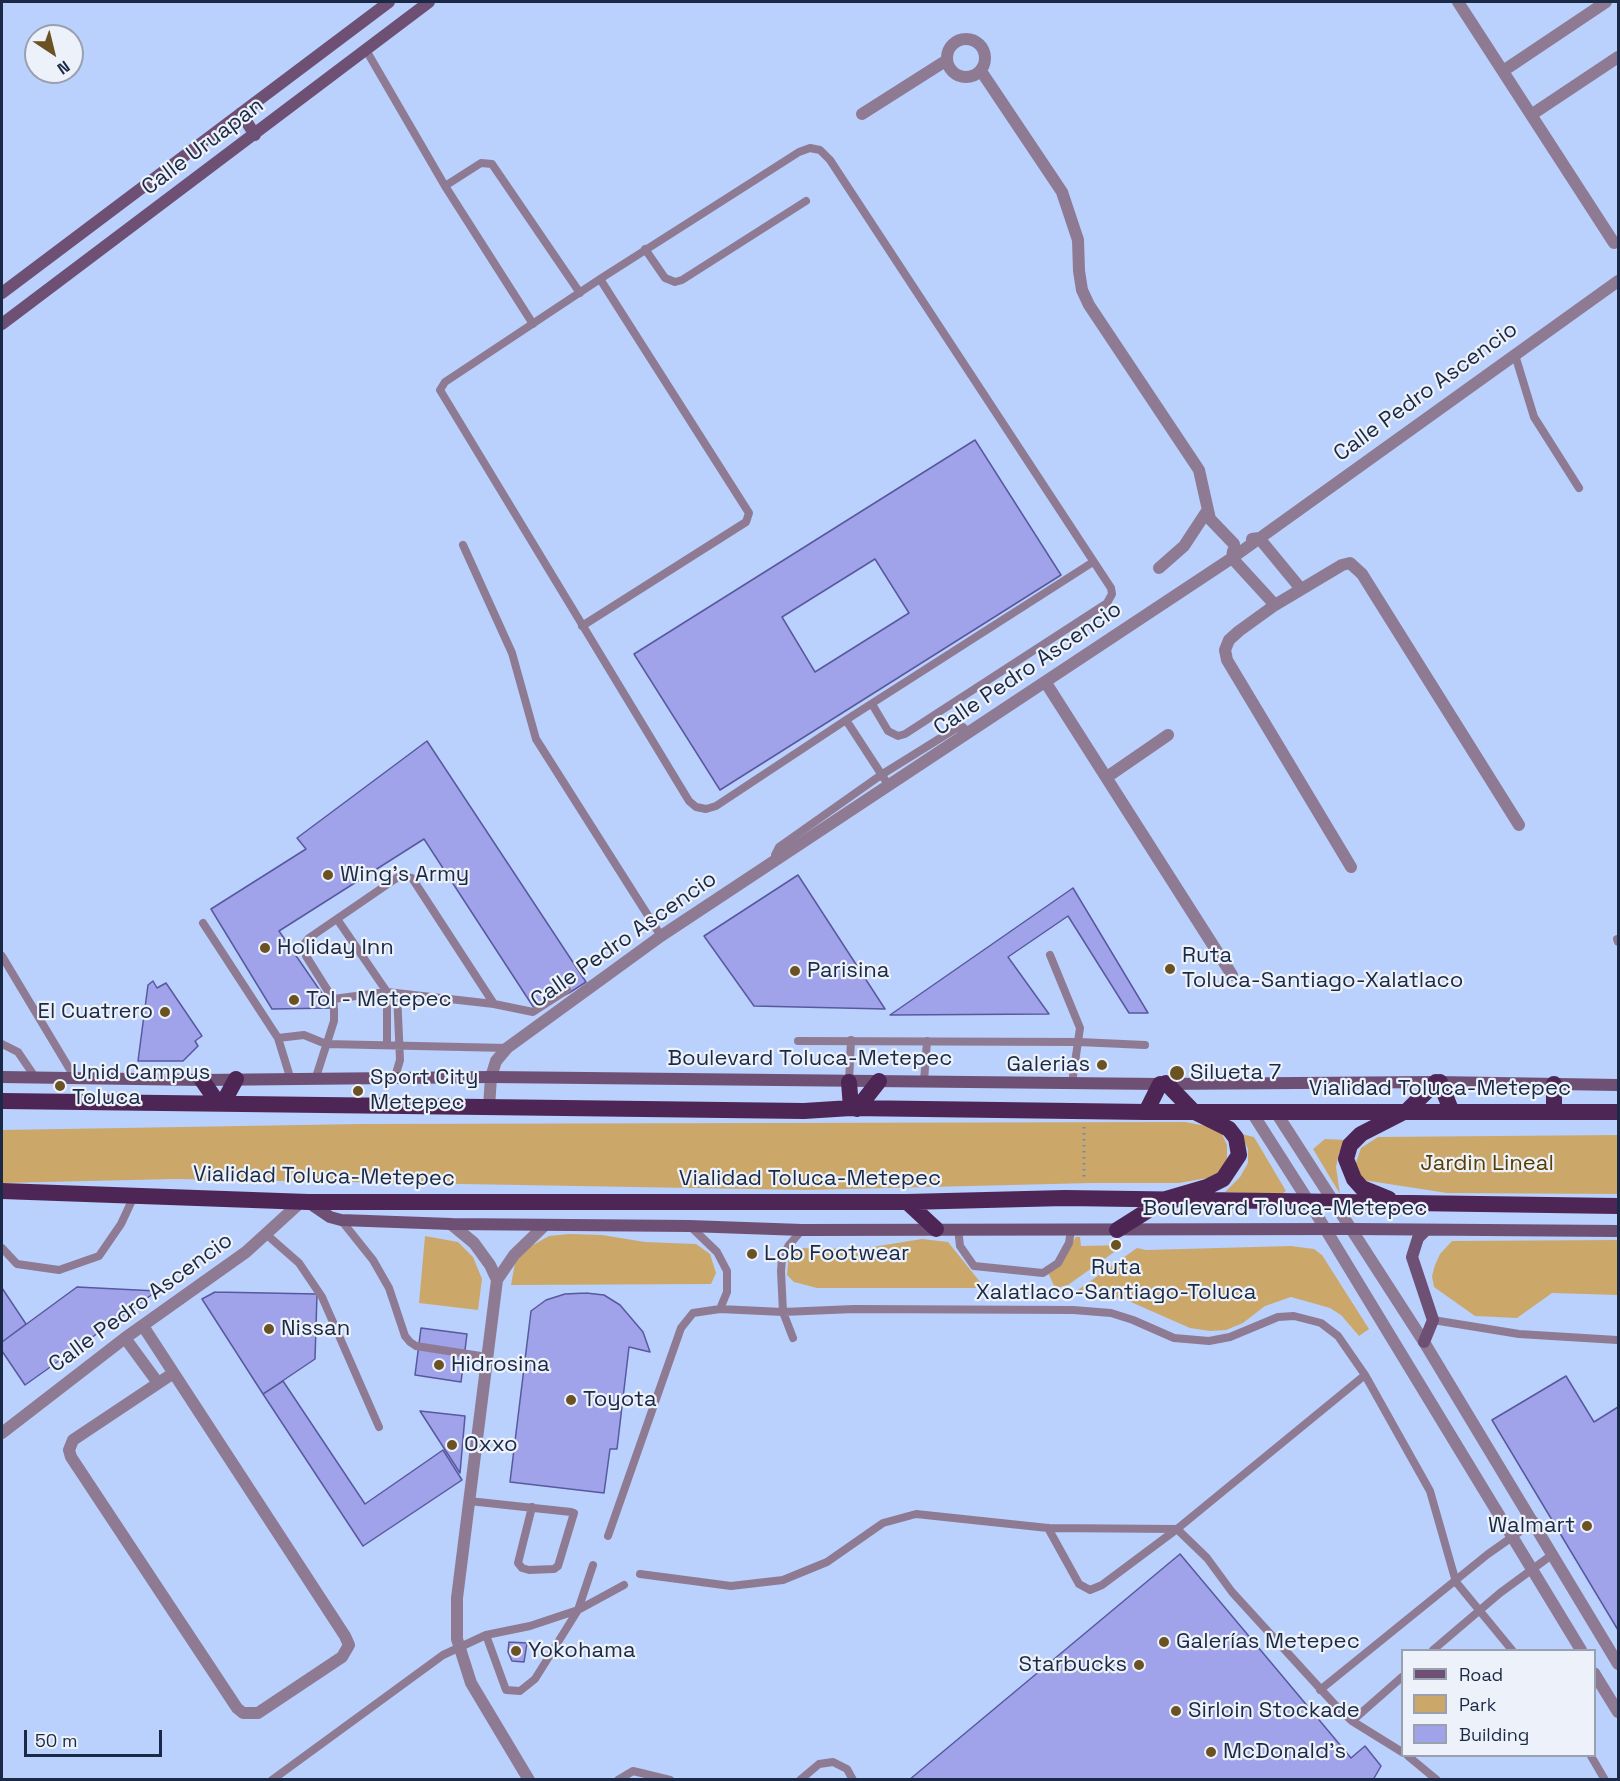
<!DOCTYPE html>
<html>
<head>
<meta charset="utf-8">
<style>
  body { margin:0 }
  #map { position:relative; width:1620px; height:1781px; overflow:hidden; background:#b9d1fc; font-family:"Space Grotesk",sans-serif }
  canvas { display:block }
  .frame { position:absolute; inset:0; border:3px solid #1a2945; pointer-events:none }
  .legend { position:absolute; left:1401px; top:1649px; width:195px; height:108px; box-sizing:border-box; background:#edf1f9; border:2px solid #99a1b1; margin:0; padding:8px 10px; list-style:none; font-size:18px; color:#1a2945 }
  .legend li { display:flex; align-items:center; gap:12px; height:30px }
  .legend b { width:30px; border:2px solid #99a1b1 }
  .north { position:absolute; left:24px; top:24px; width:60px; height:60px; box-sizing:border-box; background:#edf1f9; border:2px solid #99a1b1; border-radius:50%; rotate:145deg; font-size:16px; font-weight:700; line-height:24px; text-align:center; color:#1a2945 }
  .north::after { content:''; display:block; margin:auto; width:21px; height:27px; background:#6a5222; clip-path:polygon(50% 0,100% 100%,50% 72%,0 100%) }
  .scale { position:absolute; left:24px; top:1730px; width:138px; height:27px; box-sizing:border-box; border:3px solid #1a2945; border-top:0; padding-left:8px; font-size:18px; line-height:21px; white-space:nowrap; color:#1a2945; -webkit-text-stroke:4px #edf1f9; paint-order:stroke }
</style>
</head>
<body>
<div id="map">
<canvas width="1620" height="1781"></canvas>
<div class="frame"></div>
<ul class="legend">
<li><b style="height:8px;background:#6f5075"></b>Road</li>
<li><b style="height:16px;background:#cba86a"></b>Park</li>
<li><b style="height:16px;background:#a0a3e9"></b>Building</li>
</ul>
<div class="north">N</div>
<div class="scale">50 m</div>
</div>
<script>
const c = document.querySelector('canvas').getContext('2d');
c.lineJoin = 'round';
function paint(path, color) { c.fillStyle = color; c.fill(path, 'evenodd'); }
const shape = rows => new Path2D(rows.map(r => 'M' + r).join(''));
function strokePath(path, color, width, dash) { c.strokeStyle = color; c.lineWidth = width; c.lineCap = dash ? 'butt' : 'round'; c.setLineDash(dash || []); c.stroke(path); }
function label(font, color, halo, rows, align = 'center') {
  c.font = font + ' "Space Grotesk",sans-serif'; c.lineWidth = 4.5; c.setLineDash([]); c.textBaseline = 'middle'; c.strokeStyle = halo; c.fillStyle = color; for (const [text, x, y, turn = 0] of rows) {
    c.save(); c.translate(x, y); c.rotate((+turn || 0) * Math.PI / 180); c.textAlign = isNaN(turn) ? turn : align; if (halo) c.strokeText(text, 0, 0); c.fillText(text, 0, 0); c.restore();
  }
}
paint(shape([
  [1185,1122,1212,1127,1222,1134,1227,1145,1227,1159,1219,1172,1207,1178,1179,1183,1093,1183,806,1190,176,1179,2,1183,2,1130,361,1124],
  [1241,1134,1254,1137,1286,1191,1282,1194,1225,1192,1240,1177,1248,1163,1248,1149],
  [1618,1135,1618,1194,1447,1193,1363,1180,1355,1166,1361,1148,1378,1137],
  [1325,1139,1346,1140,1339,1153,1336,1167,1340,1194,1313,1149],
  [569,1234,602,1235,645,1242,696,1244,710,1254,716,1273,711,1284,511,1285,515,1263,526,1249,549,1236],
  [425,1236,458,1242,473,1257,482,1279,478,1310,419,1303],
  [1076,1237,1080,1237,1081,1246,1124,1245,1068,1285,1055,1288,1045,1266,1056,1265],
  [922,1239,948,1242,985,1288,817,1288,794,1282,787,1275,789,1252,795,1248,860,1249],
  [1618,1240,1618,1295,1552,1293,1517,1318,1475,1316,1434,1287,1432,1276,1435,1265,1440,1254,1452,1241],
  [1291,1246,1314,1249,1322,1255,1369,1329,1359,1336,1341,1315,1330,1308,1291,1297,1265,1306,1243,1323,1226,1330,1210,1331,1190,1328,1124,1299,1075,1292,1137,1248,1146,1250]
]), '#cba86a');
const building = shape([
  [975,440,1061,575,720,790,634,654,975,440],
  [875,559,909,613,815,672,782,617,875,559],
  [427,741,586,982,569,993,534,1008,424,839,279,931,332,1008,272,1009,211,909,306,849,297,838,427,741],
  [798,875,885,1009,754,1006,704,936,798,875],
  [1073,888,1148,1013,1129,1013,1068,916,1008,957,1049,1014,890,1015,1073,888],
  [153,981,157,988,166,983,202,1036,195,1041,198,1046,183,1061,138,1061,148,985,153,981],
  [77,1287,157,1291,25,1385,2,1351,2,1342,77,1287],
  [2,1288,26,1324,2,1342,2,1288],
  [215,1292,317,1294,315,1359,263,1394,202,1299,215,1292],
  [586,1293,604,1295,620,1305,643,1332,650,1352,629,1347,617,1449,610,1449,604,1493,510,1482,531,1311,546,1300,565,1294,586,1293],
  [421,1328,467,1334,461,1382,415,1375,421,1328],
  [1566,1376,1594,1422,1618,1407,1618,1630,1492,1420,1566,1376],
  [283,1381,365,1504,443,1450,462,1480,363,1546,263,1394,283,1381],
  [420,1411,465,1416,460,1473,420,1411],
  [1180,1554,1351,1758,1365,1746,1381,1766,1373,1780,909,1780,1180,1554],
  [509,1642,527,1643,524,1662,512,1661,508,1652,509,1642]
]);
paint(building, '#a0a3e9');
strokePath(building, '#58589e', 1.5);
strokePath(shape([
  [1084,1127,1084,1181]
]), '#7488ac', 3, [1.5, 4.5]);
strokePath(shape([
  [366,50,445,186,533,324],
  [445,186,481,163,492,164,580,293],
  [645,249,665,278,675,282,682,280,806,201],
  [1515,355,1534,417,1579,488],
  [463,545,512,653,536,739,661,936],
  [582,626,746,522,749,513,600,279],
  [846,720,716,806,706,809,696,807,689,801,440,390,445,382,600,279,799,152,810,148,820,150,830,160,1111,588,1112,594,1107,603,905,734,898,736,888,731,872,704],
  [889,786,846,720,1093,562],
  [778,860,775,855,779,847,881,775,955,729,963,727,969,733],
  [337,919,387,992,387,1045],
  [203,923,278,1038,290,1077],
  [1617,939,1618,942],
  [1050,955,1080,1028,1072,1083],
  [2,956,75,1078],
  [494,1004,533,1012,567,990],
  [278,1038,304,1035,326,1044,507,1048],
  [798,1041,1079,1042,1145,1045],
  [2,1044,18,1052,35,1077],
  [316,1077,334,1021,334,1009,333,999,306,956,304,944,309,938,401,875,412,878,494,1004,387,992,333,999],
  [395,1077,400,1060,397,993],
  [924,1081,927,1041],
  [849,1082,851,1040],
  [341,1220,373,1260,389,1288,405,1336,410,1342,416,1346,487,1357],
  [690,1226,717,1252,727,1271,727,1292,720,1309],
  [958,1228,960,1246,974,1266,1043,1273,1058,1263,1069,1243,1071,1230],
  [267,1235,299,1263,322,1297,379,1427],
  [2,1248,17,1264,59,1270,99,1256,121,1224,134,1196],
  [1433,1320,1519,1334,1617,1340],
  [793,1338,783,1312,781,1271,782,1258,789,1245,802,1230],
  [469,1501,571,1512,574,1513,558,1566,554,1569,529,1570,522,1568,518,1563,532,1507],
  [1048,1528,1079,1584,1090,1590,1102,1585,1177,1529,1365,1375],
  [608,1536,681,1328,693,1313,720,1309,783,1312,854,1309,1073,1310,1111,1313,1133,1320,1174,1338,1209,1341,1230,1337,1278,1317,1294,1316,1321,1323,1338,1336,1365,1375,1430,1491,1456,1582,1512,1650],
  [640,1574,731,1586,783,1580,827,1562,883,1523,916,1514,1048,1528,1177,1529,1207,1558,1232,1592,1337,1707,1352,1721,1402,1752],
  [486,1635,506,1690,520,1691,535,1679,578,1610,593,1565],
  [1433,1650,1500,1593,1553,1554],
  [1320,1690,1488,1554,1535,1521],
  [1352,1721,1402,1677],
  [1408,1756,1437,1780],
  [1591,1756,1605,1780],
  [272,1780,443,1655,486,1635,530,1626,578,1610,624,1585],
  [618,1780,633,1771,670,1780],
  [800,1780,819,1764,833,1762,847,1769,853,1780]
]), '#8f7a93', 8);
strokePath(shape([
  [1458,2,1614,243],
  '947 58a19 19 0 1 1 38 0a19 19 0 1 1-38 0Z',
  [981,71,1062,192,1078,240,1079,271,1082,290,1089,305,1199,470,1210,519,1234,544],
  [1503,71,1606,2],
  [862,114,947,60],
  [1531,115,1618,57],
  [1252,539,1259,538,1301,589],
  [1233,551,1232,558,1275,605],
  [1159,568,1184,546,1207,511],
  [1046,683,1232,975],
  [1107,777,1168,735],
  [1351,867,1227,660,1225,650,1229,640,1239,631,1275,605,1342,565,1350,563,1362,574,1519,825],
  [489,1107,491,1077,496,1061,507,1048,661,936,1232,558,1618,281],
  [1251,1111,1309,1202,1581,1650],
  [1275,1111,1424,1342,1618,1664],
  [451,1224,474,1243,490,1265,497,1280],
  [143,1326,345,1636,349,1645,342,1657,258,1713,243,1713,237,1708,71,1457,69,1450,73,1440,172,1374],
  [125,1338,158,1383],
  [2,1433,125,1338,246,1252,302,1201],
  [1594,1673,1618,1712],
  [529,1780,471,1683,457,1639,457,1598,497,1280,514,1255,545,1225]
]), '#8f7a93', 12);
strokePath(shape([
  [241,113,255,135],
  [2,293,389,2],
  [2,324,429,2],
  [2,1077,202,1080,491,1077,1160,1084,1436,1082,1618,1085],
  [308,1202,330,1217,341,1220,451,1224,689,1226,802,1230,1352,1229,1618,1231],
  [1424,1342,1433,1320,1412,1257,1418,1238,1426,1230]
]), '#6f5075', 12);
strokePath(shape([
  [202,1080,218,1103],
  [849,1082,851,1108],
  [1440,1082,1451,1110],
  [1554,1084,1554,1111],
  [2,1101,804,1111,851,1108,1146,1112,1618,1112],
  [223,1103,236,1079],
  [857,1109,879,1081],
  [1146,1112,1160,1084],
  [2,1191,308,1202,907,1202,1065,1198,1618,1206],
  [1389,1199,1362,1188,1354,1179,1346,1159,1350,1145,1361,1134,1408,1110,1436,1082],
  [907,1202,936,1229],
  [1117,1230,1166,1199,1207,1187,1223,1179,1239,1155,1236,1138,1229,1129,1193,1111,1166,1083]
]), '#4e2656', 16);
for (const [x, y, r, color] of [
  [328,875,6,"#6a5222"],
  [265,948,6,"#6a5222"],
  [1170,969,6,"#6a5222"],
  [795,971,6,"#6a5222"],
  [294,1000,6,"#6a5222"],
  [165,1012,6,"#6a5222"],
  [1102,1065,6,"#6a5222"],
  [1177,1073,8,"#6a5222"],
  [60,1086,6,"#6a5222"],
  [358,1091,6,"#6a5222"],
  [1116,1245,6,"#6a5222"],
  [752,1254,6,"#6a5222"],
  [269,1329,6,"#6a5222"],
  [439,1365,6,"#6a5222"],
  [571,1400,6,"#6a5222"],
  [452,1445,6,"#6a5222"],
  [1587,1526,6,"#6a5222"],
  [1164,1642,6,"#6a5222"],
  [516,1651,6,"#6a5222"],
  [1139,1665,6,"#6a5222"],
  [1176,1711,6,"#6a5222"],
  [1211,1752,6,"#6a5222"]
]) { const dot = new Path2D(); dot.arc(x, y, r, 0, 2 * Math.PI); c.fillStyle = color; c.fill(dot); strokePath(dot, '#edf1f9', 2); }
label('22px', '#1a2945', '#edf1f9', [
  ["Calle Uruapan",203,147,-37],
  ["Calle Pedro Ascencio",1426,392,-36],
  ["Calle Pedro Ascencio",1028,669,-34],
  ["Calle Pedro Ascencio",624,940,-35],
  ["Boulevard Toluca-Metepec",810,1059],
  ["Vialidad Toluca-Metepec",1440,1089],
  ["Vialidad Toluca-Metepec",324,1177,1],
  ["Vialidad Toluca-Metepec",810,1179],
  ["Boulevard Toluca-Metepec",1285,1209],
  ["Calle Pedro Ascencio",141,1303,-36]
]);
label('22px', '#1a2945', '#edf1f9', [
  ["Wing's Army",340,875],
  ["Holiday Inn",277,948],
  ["Ruta",1182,956],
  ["Toluca-Santiago-Xalatlaco",1182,981],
  ["Parisina",807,971],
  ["Tol - Metepec",306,1000],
  ["El Cuatrero",153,1012,"right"],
  ["Galerias",1090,1065,"right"],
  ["Unid Campus",72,1073],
  ["Toluca",72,1098],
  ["Silueta 7",1190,1073],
  ["Sport City",370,1078],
  ["Metepec",370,1103],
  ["Lob Footwear",764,1254],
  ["Ruta",1116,1268,"center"],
  ["Xalatlaco-Santiago-Toluca",1116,1293,"center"],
  ["Nissan",281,1329],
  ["Hidrosina",451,1365],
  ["Toyota",583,1400],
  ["Oxxo",464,1445],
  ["Walmart",1575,1526,"right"],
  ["Galerías Metepec",1176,1642],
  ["Yokohama",528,1651],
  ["Starbucks",1127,1665,"right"],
  ["Sirloin Stockade",1188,1711],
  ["McDonald's",1223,1752]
], 'left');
label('22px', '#573d00', '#edf1f9', [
  ["Jardin Lineal",1487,1164]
]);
</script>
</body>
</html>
